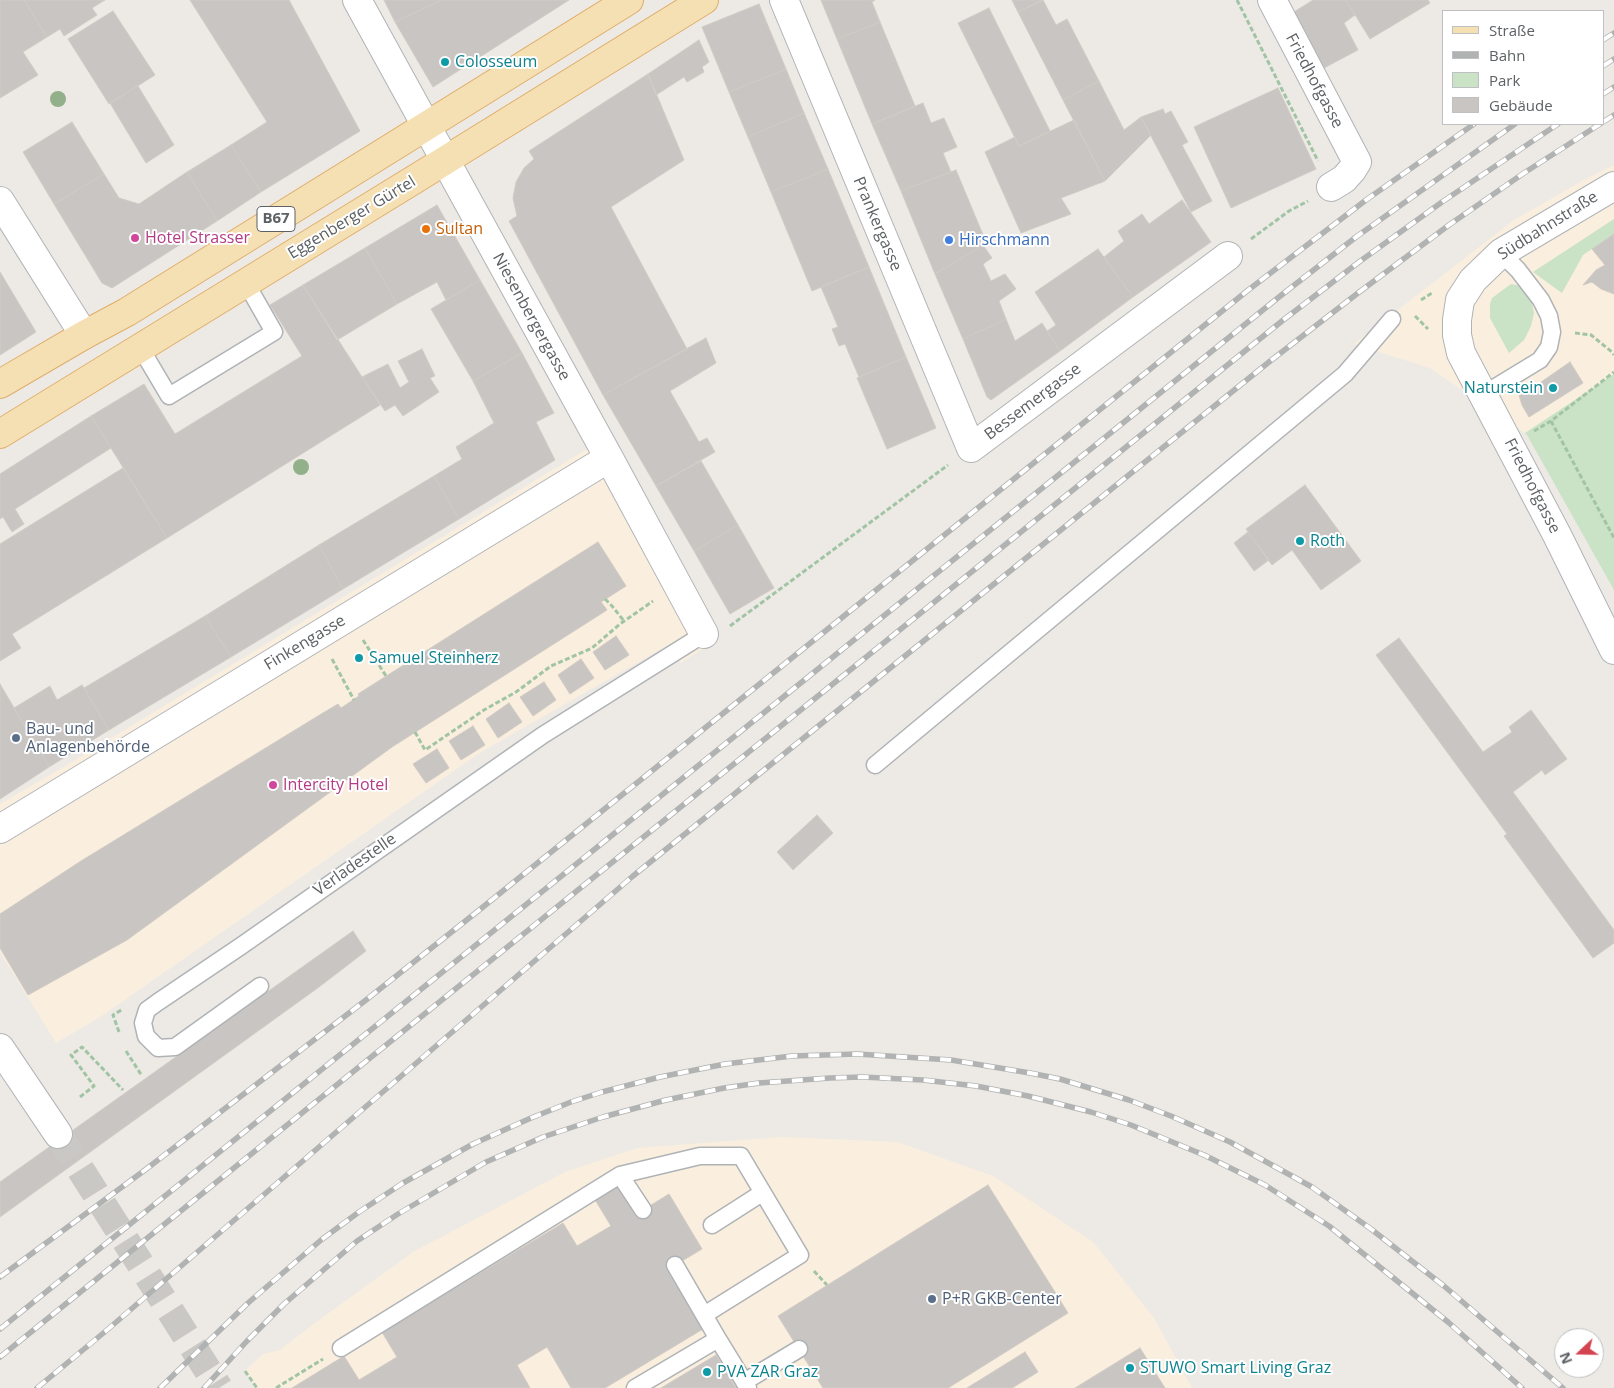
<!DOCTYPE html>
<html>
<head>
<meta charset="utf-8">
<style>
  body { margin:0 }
  #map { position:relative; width:1614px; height:1388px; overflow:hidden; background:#edeae5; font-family:"Open Sans",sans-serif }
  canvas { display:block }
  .legend { position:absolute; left:1442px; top:10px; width:162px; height:115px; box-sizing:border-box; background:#fff; border:1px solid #bec0c1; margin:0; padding:6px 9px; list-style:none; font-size:15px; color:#5d6164 }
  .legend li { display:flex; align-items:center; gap:10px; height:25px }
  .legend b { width:25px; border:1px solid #bec0c1 }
  .north { position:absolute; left:1554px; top:1328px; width:50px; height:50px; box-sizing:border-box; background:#fff; border:1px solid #bec0c1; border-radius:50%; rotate:249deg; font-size:14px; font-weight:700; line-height:20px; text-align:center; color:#5d6164 }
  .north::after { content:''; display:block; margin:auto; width:18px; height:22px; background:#d44450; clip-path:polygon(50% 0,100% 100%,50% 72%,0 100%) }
</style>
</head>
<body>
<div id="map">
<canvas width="1614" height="1388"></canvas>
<ul class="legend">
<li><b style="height:6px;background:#f5e0b3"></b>Straße</li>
<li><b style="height:6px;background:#b1b2b2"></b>Bahn</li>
<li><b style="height:14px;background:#cae2c5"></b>Park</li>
<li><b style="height:14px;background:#c9c5c2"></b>Gebäude</li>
</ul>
<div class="north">N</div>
</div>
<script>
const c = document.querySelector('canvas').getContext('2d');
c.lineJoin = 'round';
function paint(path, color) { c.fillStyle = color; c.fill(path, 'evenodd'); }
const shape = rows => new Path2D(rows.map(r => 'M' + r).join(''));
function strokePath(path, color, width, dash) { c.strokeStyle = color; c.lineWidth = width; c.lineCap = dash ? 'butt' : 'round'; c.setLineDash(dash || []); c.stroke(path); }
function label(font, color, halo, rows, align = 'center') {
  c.font = font + ' "Open Sans",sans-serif'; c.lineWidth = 4; c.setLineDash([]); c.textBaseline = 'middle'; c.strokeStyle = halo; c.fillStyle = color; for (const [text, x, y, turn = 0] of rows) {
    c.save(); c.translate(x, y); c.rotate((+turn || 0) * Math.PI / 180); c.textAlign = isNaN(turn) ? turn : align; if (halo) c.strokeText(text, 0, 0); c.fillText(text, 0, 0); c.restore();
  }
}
paint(shape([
  [1614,165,1614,374,1525,433,1430,368,1354,344,1514,220,1582,181],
  [610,435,719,638,681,663,670,644,481,752,100,1017,56,1043,0,952,0,804,57,771],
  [782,1137,897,1142,993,1176,1093,1242,1154,1318,1192,1388,257,1388,245,1371,263,1354,280,1350,315,1323,413,1252,565,1172,638,1148]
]), '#faefde');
paint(shape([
  [1614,219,1614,234,1583,255,1562,293,1533,272],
  [1511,284,1522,286,1531,298,1534,313,1531,326,1524,340,1509,353,1490,318,1490,304,1492,298],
  [1614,374,1614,590,1527,435,1525,433]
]), '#cae2c5');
const building = shape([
  [0,0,24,0,47,37,23,52,38,75,0,98,0,0],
  [24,0,105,0,92,8,97,15,64,36,60,29,47,37,24,0],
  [190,0,289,0,360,131,261,192,231,145,267,122,190,0],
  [384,0,442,0,395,22,384,0],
  [442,0,569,0,433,87,395,22,442,0],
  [821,0,875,0,872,2,880,22,837,39,821,0],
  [1012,0,1042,0,1018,12,1012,0],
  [1043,0,1056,25,1067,19,1099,81,1063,100,1018,12,1043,0],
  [1313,0,1346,0,1355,15,1344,23,1358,50,1324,68,1294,12,1313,0],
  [1346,0,1428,0,1430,3,1370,39,1346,0],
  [759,4,786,69,729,92,702,27,759,4],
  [989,8,1050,131,1019,146,958,23,989,8],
  [113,11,155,75,109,104,68,39,113,11],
  [880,22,915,106,872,124,837,39,880,22],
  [699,40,709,62,702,67,704,72,687,82,684,77,656,95,648,74,699,40],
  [786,69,804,113,748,137,729,92,786,69],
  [648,74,684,160,611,207,687,349,603,395,509,221,517,216,513,198,516,182,524,168,534,159,529,151,648,74],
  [1099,81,1124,130,1141,117,1151,135,1105,181,1063,100,1099,81],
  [138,86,174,145,146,163,110,103,138,86],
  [1278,88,1316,169,1231,208,1194,127,1278,88],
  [923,103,931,123,944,118,957,147,943,153,951,172,901,191,872,124,923,103],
  [1163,109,1165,114,1171,111,1188,142,1182,145,1212,201,1191,212,1141,117,1163,109],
  [804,113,828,169,771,192,748,137,804,113],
  [1074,120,1105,181,1061,198,1071,214,1021,233,985,152,1015,137,1019,146,1074,120],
  [72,122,104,174,54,204,23,152,72,122],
  [231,145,261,192,217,221,187,172,231,145],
  [828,169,869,267,812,291,771,192,828,169],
  [956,170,986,242,983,245,935,274,901,191,956,170],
  [187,172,217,221,112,288,102,283,54,204,104,174,119,198,139,204,187,172],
  [1182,200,1211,242,1133,297,1104,257,1124,241,1118,231,1142,214,1149,224,1182,200],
  [437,205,480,280,446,300,437,282,397,304,365,248,437,205],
  [1614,234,1614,294,1601,289,1592,282,1583,285,1596,270,1605,265,1592,249,1614,234],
  [983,245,992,258,983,264,991,281,1005,274,1016,289,999,301,1006,319,963,339,935,274,983,245],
  [365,248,397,304,337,340,303,285,365,248],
  [1098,249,1133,297,1060,351,1047,331,1056,325,1035,292,1098,249],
  [869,267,906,357,859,377,845,344,839,346,832,329,838,327,821,287,869,267],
  [0,272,36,332,0,355,0,272],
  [480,280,522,353,473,381,431,309,480,280],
  [303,285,380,405,167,538,91,416,144,384,175,434,302,356,270,305,303,285],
  [1006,319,1015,341,1042,323,1060,351,991,400,987,397,963,339,1006,319],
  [706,338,716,363,670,391,699,442,707,438,715,452,656,486,603,395,706,338],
  [422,349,435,376,430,378,439,392,403,416,395,405,385,411,362,377,388,364,400,388,409,382,398,361,422,349],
  [522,353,554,413,536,422,555,460,459,519,434,476,462,459,456,447,494,423,473,381,522,353],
  [906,357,936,428,887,449,857,378,906,357],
  [1570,362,1583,383,1529,417,1522,405,1519,395,1524,394,1570,362],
  [91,416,111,448,15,509,24,524,12,532,3,517,0,519,0,474,91,416],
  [701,461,738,525,694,551,656,486,701,461],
  [123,468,167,538,12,634,21,648,0,661,0,544,123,468],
  [434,476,459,519,343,589,319,545,434,476],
  [1305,485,1361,561,1321,590,1292,550,1272,565,1246,529,1305,485],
  [738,525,774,588,730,614,694,551,738,525],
  [1248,532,1269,560,1254,571,1234,543,1248,532],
  [598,542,626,586,601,602,607,610,392,747,127,940,28,995,0,948,0,914,81,861,318,716,338,704,341,708,359,696,358,694,598,542],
  [319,545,343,589,231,657,205,616,319,545],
  [205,616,231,657,109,730,84,688,205,616],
  [616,636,629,655,605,670,593,652,616,636],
  [1399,638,1483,752,1512,732,1509,727,1531,710,1567,759,1545,775,1542,770,1513,792,1614,930,1614,943,1593,958,1504,836,1507,834,1376,655,1399,638],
  [581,659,594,678,570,694,558,675,581,659],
  [544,682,556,700,533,716,520,697,544,682],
  [0,684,49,767,0,799,0,684],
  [82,685,109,730,49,767,14,708,50,686,57,700,82,685],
  [509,703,522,722,498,738,486,719,509,703],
  [473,726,485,745,461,760,449,741,473,726],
  [437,749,449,768,426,783,413,764,437,749],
  [817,815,833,833,793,870,777,852,817,815],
  [353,931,366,951,319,987,0,1217,0,1182,353,931],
  [616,1184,635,1215,669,1194,702,1249,667,1270,703,1329,605,1388,571,1388,547,1347,517,1365,530,1388,292,1388,344,1356,359,1380,397,1357,382,1332,563,1223,577,1246,611,1226,594,1198,616,1184],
  [988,1185,1068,1313,948,1388,823,1388,778,1316,988,1185],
  [1140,1348,1165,1388,1075,1388,1140,1348],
  [1025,1352,1038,1372,1012,1388,967,1388,1025,1352],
  [716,1355,736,1388,661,1388,716,1355]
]);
paint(building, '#c9c5c2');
strokePath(building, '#d1cbc4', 1);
strokePath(shape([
  [58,1134,219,1388]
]), '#c9c8c5', 28, [28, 14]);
const lane = shape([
  [140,347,169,396,274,332,246,283],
  [1484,394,1540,360,1549,347,1552,332,1549,316,1541,300,1518,270,1501,253],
  [875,765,1345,374,1392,319],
  [260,986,175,1047,158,1048,146,1036,143,1023,147,1010,158,1002,241,946,543,735,704,634],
  [620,1175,700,1156,741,1156,800,1255,704,1315],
  [712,1225,762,1193],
  [675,1265,718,1339],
  [341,1348,620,1175,643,1210],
  [744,1382,799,1349],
  [635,1388,718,1339,748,1388]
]);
const street = shape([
  [357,0,609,458,704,634],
  [784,0,971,448,1228,256],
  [1272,0,1357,162,1352,170,1344,179,1331,187],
  [1614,186,1501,253,1473,280,1460,300,1457,320,1457,335,1461,353,1557,535,1614,650],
  [0,201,84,335],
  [0,829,609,458]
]);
const secondary = shape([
  [0,1048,58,1134]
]);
const primary = shape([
  [0,384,84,335,127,312,629,0],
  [0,434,420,176,704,0]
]);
strokePath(lane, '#b0b3b6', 19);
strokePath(street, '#b0b3b6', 30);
strokePath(secondary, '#b2b5b8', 30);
strokePath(primary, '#e0ad6b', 30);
strokePath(shape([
  [1237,0,1318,161],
  [1251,239,1289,211,1308,201],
  [1421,300,1432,293],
  [1415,316,1428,329],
  [1575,333,1591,335,1612,352,1614,355],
  [1551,421,1614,538],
  [1534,431,1551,421,1614,372],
  [605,599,612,606,624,621],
  [730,626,948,465],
  [363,640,386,676],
  [332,659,354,700],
  [415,732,425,750,484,710,516,692,551,666,592,648,620,624,653,601],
  [119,1032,113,1015,123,1009],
  [126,1051,142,1076],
  [80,1097,94,1086,71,1055,82,1047,123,1090],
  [814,1271,827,1285],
  [245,1371,257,1388],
  [276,1388,323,1359]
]), '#a1c4a5', 3, [5, 2.5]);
strokePath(lane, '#fff', 16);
strokePath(street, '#fff', 28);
strokePath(secondary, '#fff', 28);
strokePath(primary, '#f5e0b3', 28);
const rail = shape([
  [1603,40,1614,33],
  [1603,66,1614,59],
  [1603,94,1614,87],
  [1603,122,1614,115],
  [0,1277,145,1170,366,1000,478,911,1247,291,1366,200,1474,124],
  [0,1329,1279,297,1356,237,1515,124],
  [0,1357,1282,321,1359,262,1442,202,1558,124],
  [37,1388,107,1330,633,876,1109,491,1269,362,1358,293,1449,225,1524,173,1600,124],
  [160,1388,248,1303,321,1240,359,1212,403,1183,473,1144,531,1118,571,1102,602,1092,660,1077,725,1064,792,1056,857,1054,951,1060,1030,1073,1060,1079,1129,1100,1171,1116,1230,1142,1312,1187,1371,1229,1444,1286,1563,1388],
  [204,1388,247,1341,284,1304,357,1241,398,1214,486,1162,543,1137,603,1117,666,1100,724,1088,759,1083,830,1078,862,1077,923,1080,976,1086,1028,1096,1091,1112,1131,1125,1204,1155,1265,1185,1329,1226,1448,1322,1522,1388]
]);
strokePath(rail, '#b1b2b2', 5.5);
strokePath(rail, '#fff', 4, [11]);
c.fillStyle = '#92b08a';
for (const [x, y] of [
  [58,99],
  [301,467]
]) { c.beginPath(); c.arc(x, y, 8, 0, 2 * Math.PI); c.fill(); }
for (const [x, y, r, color] of [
  [445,62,5,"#0f9aa8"],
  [426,229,5,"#e8710a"],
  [135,238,5,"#d1479c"],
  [949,240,5,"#3f7fe0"],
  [1553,388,5,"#0f9aa8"],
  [1300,541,5,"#0f9aa8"],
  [359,658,5,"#0f9aa8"],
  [16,738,5,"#5c6f8a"],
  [273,785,5,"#d1479c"],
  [932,1299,5,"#5c6f8a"],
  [1130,1368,5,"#0f9aa8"],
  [707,1372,5,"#0f9aa8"]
]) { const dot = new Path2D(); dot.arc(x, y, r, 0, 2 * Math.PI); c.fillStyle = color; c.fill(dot); strokePath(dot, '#fff', 2); }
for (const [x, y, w] of [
  [276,219,38]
]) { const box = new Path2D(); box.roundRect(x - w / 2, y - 12.5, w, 25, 4); c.fillStyle = '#fff'; c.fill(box); strokePath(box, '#5d6164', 1); }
label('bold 15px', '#5d6164', null, [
  ["B67",276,219]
]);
label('16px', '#0d838f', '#fff', [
  ["Colosseum",455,62],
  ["Naturstein",1543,388,"right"],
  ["Roth",1310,541],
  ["Samuel Steinherz",369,658],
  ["STUWO Smart Living Graz",1140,1368],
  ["PVA ZAR Graz",717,1372]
], 'left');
label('16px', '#5d6164', '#fff', [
  ["Friedhofgasse",1314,81,62],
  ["Eggenberger Gürtel",352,218,-31],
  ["Prankergasse",877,224,67],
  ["Südbahnstraße",1548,226,-32],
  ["Niesenbergergasse",531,317,61],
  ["Bessemergasse",1033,402,-37],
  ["Friedhofgasse",1532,486,63],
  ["Finkengasse",305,643,-31],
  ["Verladestelle",355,865,-35]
]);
label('16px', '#c56008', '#fff', [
  ["Sultan",436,229]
], 'left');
label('16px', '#b23c85', '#fff', [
  ["Hotel Strasser",145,238],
  ["Intercity Hotel",283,785]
], 'left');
label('16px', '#366cbe', '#fff', [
  ["Hirschmann",959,240]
], 'left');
label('16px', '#4e5e75', '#fff', [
  ["Bau- und",26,729],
  ["Anlagenbehörde",26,747],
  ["P+R GKB-Center",942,1299]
], 'left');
</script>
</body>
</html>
